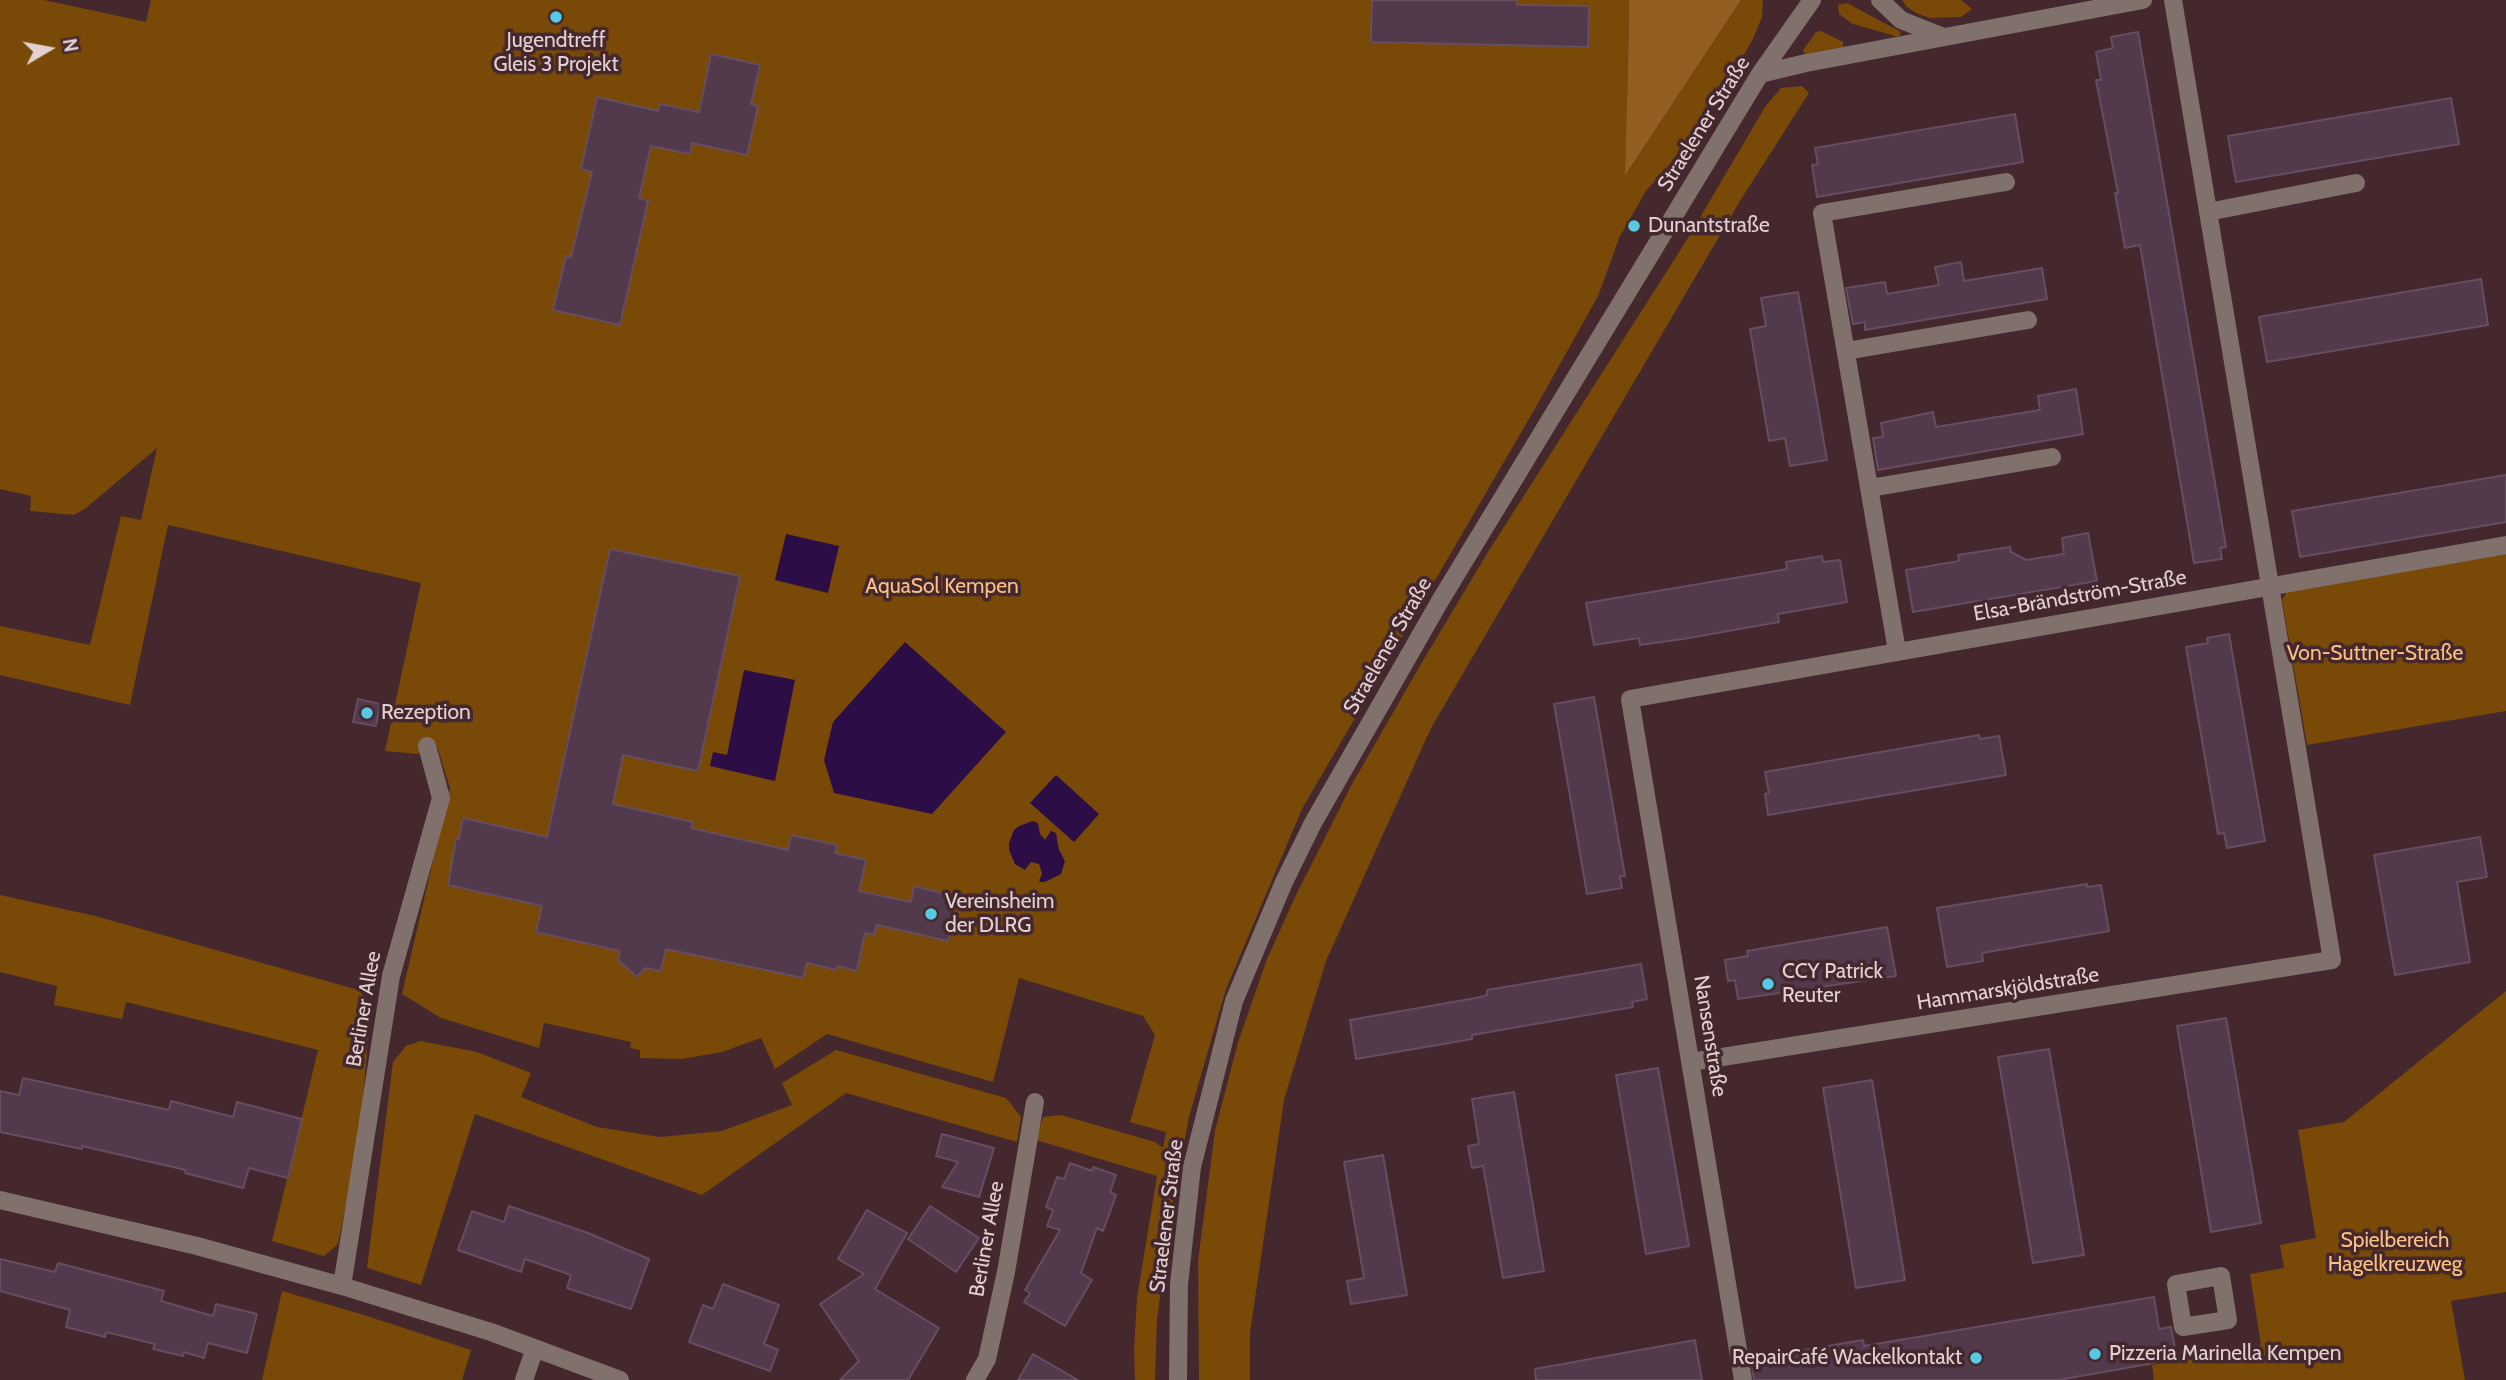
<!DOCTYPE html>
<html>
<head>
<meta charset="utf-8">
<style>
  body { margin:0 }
  #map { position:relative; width:2506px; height:1380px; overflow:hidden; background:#44282d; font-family:Cabin,sans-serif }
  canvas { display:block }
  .north { position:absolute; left:14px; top:14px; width:70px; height:70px; -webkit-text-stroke:5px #44282d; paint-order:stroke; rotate:80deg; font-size:19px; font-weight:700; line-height:28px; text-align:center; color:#e3d0d3 }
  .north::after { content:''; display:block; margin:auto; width:24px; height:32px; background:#e3d0d3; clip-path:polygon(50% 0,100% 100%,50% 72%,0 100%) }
</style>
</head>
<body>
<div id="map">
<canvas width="2506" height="1380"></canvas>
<div class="north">N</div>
</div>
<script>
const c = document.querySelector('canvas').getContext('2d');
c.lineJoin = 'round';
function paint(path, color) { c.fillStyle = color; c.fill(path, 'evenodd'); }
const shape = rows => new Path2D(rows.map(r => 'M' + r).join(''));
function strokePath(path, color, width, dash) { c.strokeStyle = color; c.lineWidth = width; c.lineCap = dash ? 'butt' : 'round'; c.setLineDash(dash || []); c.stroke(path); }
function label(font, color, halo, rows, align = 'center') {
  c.font = font + ' Cabin,sans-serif'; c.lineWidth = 7; c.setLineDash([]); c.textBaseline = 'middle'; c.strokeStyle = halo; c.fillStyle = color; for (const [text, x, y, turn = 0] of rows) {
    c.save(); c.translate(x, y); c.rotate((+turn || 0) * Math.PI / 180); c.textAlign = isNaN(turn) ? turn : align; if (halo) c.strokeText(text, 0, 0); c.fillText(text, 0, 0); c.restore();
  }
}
paint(shape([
  [0,0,44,0,146,22,151,0,1629,0,1626,175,1741,0,1763,0,1762,17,1752,41,1727,84,1670,164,1646,191,1620,236,1598,296,1540,400,1302,809,1226,989,1189,1117,1172,1206,1157,1320,1155,1380,1135,1380,1134,1349,1137,1298,1157,1176,1036,1140,1043,1117,1061,1115,1155,1142,1163,1148,1166,1132,1130,1122,1155,1035,1143,1016,1019,978,993,1082,827,1034,775,1069,761,1038,722,1052,681,1059,640,1058,640,1050,630,1048,631,1042,544,1023,539,1048,441,1018,402,994,450,788,437,746,417,754,385,751,421,583,168,525,130,705,0,675,0,626,90,645,121,516,141,520,157,448,86,508,74,515,30,511,31,496,0,489],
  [1902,0,1961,0,1972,9,1961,17,1929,18,1916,13,1906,6],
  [1847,3,1901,32,1899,37,1853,24,1839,14,1838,5],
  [1821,31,1843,42,1843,47,1805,54,1803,50,1816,32],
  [1802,86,1809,93,1740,201,1431,728,1326,961,1284,1100,1250,1333,1250,1380,1199,1380,1198,1261,1215,1131,1238,1042,1267,959,1296,895,1352,784,1421,664,1488,552,1688,238,1765,107,1781,88],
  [2506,553,2506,711,2307,745,2282,600,2288,590],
  [0,895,95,916,362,991,370,1016,360,1134,338,1244,324,1256,272,1241,318,1050,126,1002,122,1019,54,1005,57,986,0,972],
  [2506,991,2506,1292,2451,1301,2465,1380,2154,1380,2152,1365,2261,1345,2250,1274,2284,1268,2280,1245,2316,1238,2298,1130,2344,1122],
  [421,1041,477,1052,531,1073,521,1097,597,1127,660,1137,722,1131,792,1105,782,1083,836,1050,1006,1098,1021,1117,1017,1142,846,1093,702,1195,475,1114,421,1285,367,1268,393,1062,406,1046],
  [282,1291,364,1315,471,1350,462,1380,262,1380]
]), '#784907');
paint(shape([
  [1629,0,1741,0,1625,176,1628,65]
]), '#935f21');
paint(shape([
  [786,534,839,546,828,593,775,580],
  [905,642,1006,732,932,814,834,793,824,760,833,722],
  [744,670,795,680,775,781,710,766,713,752,727,755],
  [1056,775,1099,814,1074,842,1030,803],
  [1033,821,1038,823,1040,834,1045,840,1051,831,1056,833,1059,850,1065,861,1061,874,1045,882,1039,882,1042,873,1039,864,1031,862,1025,870,1015,864,1009,850,1009,843,1014,830,1019,826]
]), '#2d0d46');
const building = shape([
  [1372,0,1517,0,1517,5,1589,6,1588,47,1371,42,1372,0],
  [2138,32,2226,547,2220,548,2222,559,2194,563,2140,245,2125,248,2115,193,2118,193,2096,80,2101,80,2096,52,2113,48,2111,37,2138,32],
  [711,54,760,65,751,104,758,106,747,155,692,143,690,154,651,146,639,198,648,201,620,325,553,310,566,256,571,257,592,172,581,169,597,97,658,111,660,104,699,112,711,54],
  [2451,98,2459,144,2236,182,2228,136,2451,98],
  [2015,114,2023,162,1817,197,1812,165,1818,164,1815,148,2015,114],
  [1961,262,1964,281,2042,268,2047,299,1865,330,1865,322,1853,324,1846,288,1885,282,1887,294,1939,285,1935,267,1961,262],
  [2481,279,2488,325,2267,362,2259,317,2481,279],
  [1798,292,1827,460,1790,466,1785,438,1769,441,1750,329,1766,326,1761,298,1798,292],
  [2076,389,2083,434,1878,470,1873,438,1883,437,1881,423,1933,412,1936,427,2040,410,2038,396,2076,389],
  [2506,475,2506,522,2300,557,2292,511,2506,475],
  [2088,533,2097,581,1913,612,1906,570,1959,561,1958,555,2010,547,2011,552,2026,560,2064,554,2062,538,2088,533],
  [610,549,740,576,698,771,623,755,613,804,693,822,691,828,788,850,791,835,837,845,835,853,866,860,859,891,911,902,914,886,957,897,948,941,877,925,874,935,865,933,857,971,837,966,836,970,807,963,803,978,666,949,661,971,645,968,637,977,618,960,620,951,536,932,542,906,448,885,456,839,459,839,463,818,547,837,610,549],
  [1822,556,1823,562,1840,560,1847,602,1778,614,1779,622,1683,639,1640,645,1639,638,1594,645,1586,603,1770,572,1787,569,1786,562,1822,556],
  [2229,634,2265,841,2227,848,2224,833,2218,834,2186,647,2208,643,2207,638,2229,634],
  [1594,697,1625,876,1620,876,1622,888,1587,894,1554,704,1594,697],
  [358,699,380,704,376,726,353,722,358,699],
  [1979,735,1980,739,1999,736,2006,775,1768,815,1765,794,1769,793,1765,772,1979,735],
  [2480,837,2487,877,2457,882,2470,962,2395,975,2374,855,2480,837],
  [2087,884,2087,887,2101,885,2109,931,1982,953,1983,961,1947,967,1937,908,2087,884],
  [1887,927,1896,976,1738,999,1735,980,1728,981,1725,960,1748,956,1747,951,1887,927],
  [1641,964,1647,999,1632,1002,1633,1007,1472,1035,1472,1039,1356,1059,1350,1020,1476,998,1487,995,1487,990,1641,964],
  [2226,1018,2261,1223,2211,1232,2177,1026,2226,1018],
  [2049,1049,2084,1255,2033,1263,1998,1057,2049,1049],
  [1658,1068,1689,1246,1646,1254,1616,1075,1658,1068],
  [23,1078,169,1110,171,1101,233,1117,237,1102,302,1119,288,1178,249,1168,243,1188,185,1173,186,1170,82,1146,82,1149,0,1132,0,1091,19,1095,23,1078],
  [1872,1080,1905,1280,1856,1288,1823,1088,1872,1080],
  [1514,1092,1544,1271,1503,1278,1483,1166,1472,1168,1468,1146,1479,1144,1472,1099,1514,1092],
  [942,1134,994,1148,979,1197,942,1187,958,1162,936,1156,942,1134],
  [1383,1155,1407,1295,1351,1304,1347,1281,1364,1278,1344,1162,1383,1155],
  [1070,1163,1092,1171,1093,1167,1116,1175,1110,1192,1116,1195,1103,1231,1097,1228,1081,1273,1092,1280,1065,1326,1024,1302,1030,1293,1025,1290,1060,1230,1047,1226,1053,1210,1046,1207,1057,1177,1064,1179,1070,1163],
  [509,1206,588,1233,649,1259,631,1309,567,1288,571,1275,525,1259,521,1272,458,1250,472,1211,504,1222,509,1206],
  [930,1206,979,1238,956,1272,908,1239,930,1206],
  [867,1210,907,1233,875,1289,939,1328,908,1380,840,1380,859,1361,820,1304,864,1274,838,1259,867,1210],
  [0,1259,55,1272,58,1263,164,1291,161,1301,213,1316,216,1304,257,1314,247,1353,208,1343,204,1358,184,1352,183,1356,153,1349,155,1344,106,1332,105,1337,66,1327,70,1310,0,1291,0,1259],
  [723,1284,779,1305,764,1344,778,1350,770,1371,689,1342,703,1305,713,1309,723,1284],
  [2154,1297,2159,1329,2171,1327,2177,1359,2058,1380,1754,1380,1752,1366,1793,1358,1792,1352,1863,1340,1864,1346,2154,1297],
  [1695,1340,1702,1380,1536,1380,1535,1369,1695,1340],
  [1033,1354,1078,1380,1018,1380,1033,1354]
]);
paint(building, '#52394b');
strokePath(building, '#664d60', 2);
strokePath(shape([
  [1880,0,1901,20,1944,37],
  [1760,74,1806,63,2143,0],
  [2208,212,2356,183],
  [1846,351,2028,320],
  [1870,488,2052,457],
  [1897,651,1822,213,2006,182],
  [1691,1062,2332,960,2173,0],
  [0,1200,197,1246,342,1286,491,1332,620,1380],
  [2221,1276,2228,1320,2183,1327,2176,1284,2221,1276],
  [342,1286,391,976,441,798,427,746],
  [524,1380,535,1348],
  [975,1380,987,1359,1006,1272,1035,1102],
  [1178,1380,1179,1284,1192,1167,1234,1001,1284,882,1313,823,1440,601,1760,74,1812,0],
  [1743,1380,1630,699,2506,545]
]), '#80716c', 18);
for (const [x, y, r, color] of [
  [556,17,7,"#57c9e2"],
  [1634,226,7,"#57c9e2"],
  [367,713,7,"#57c9e2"],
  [931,914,7,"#57c9e2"],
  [1768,984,7,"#57c9e2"],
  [2095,1354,7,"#57c9e2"],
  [1976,1358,7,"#57c9e2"]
]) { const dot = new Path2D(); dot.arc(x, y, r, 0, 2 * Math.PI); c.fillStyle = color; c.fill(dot); strokePath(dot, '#44282d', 2.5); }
label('21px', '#e3d0d3', '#44282d', [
  ["Jugendtreff",556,41,"center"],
  ["Gleis 3 Projekt",556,65,"center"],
  ["Dunantstraße",1648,226],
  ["Rezeption",381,713],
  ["Vereinsheim",945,902],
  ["der DLRG",945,926],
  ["CCY Patrick",1782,972],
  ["Reuter",1782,996],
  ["Pizzeria Marinella Kempen",2109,1354],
  ["RepairCafé Wackelkontakt",1962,1358,"right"]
], 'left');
label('21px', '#e3d0d3', '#44282d', [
  ["Straelener Straße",1704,124,-58],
  ["Elsa-Brändström-Straße",2080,596,-10],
  ["Straelener Straße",1388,646,-60],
  ["Hammarskjöldstraße",2008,989,-9],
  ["Berliner Allee",364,1009,-80],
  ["Nansenstraße",1710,1036,81],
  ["Straelener Straße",1167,1216,-83],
  ["Berliner Allee",987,1239,-80]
]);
label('21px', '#fcc182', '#44282d', [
  ["AquaSol Kempen",942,587],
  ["Von-Suttner-Straße",2375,654],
  ["Spielbereich",2395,1241],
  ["Hagelkreuzweg",2395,1265]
]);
</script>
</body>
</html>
